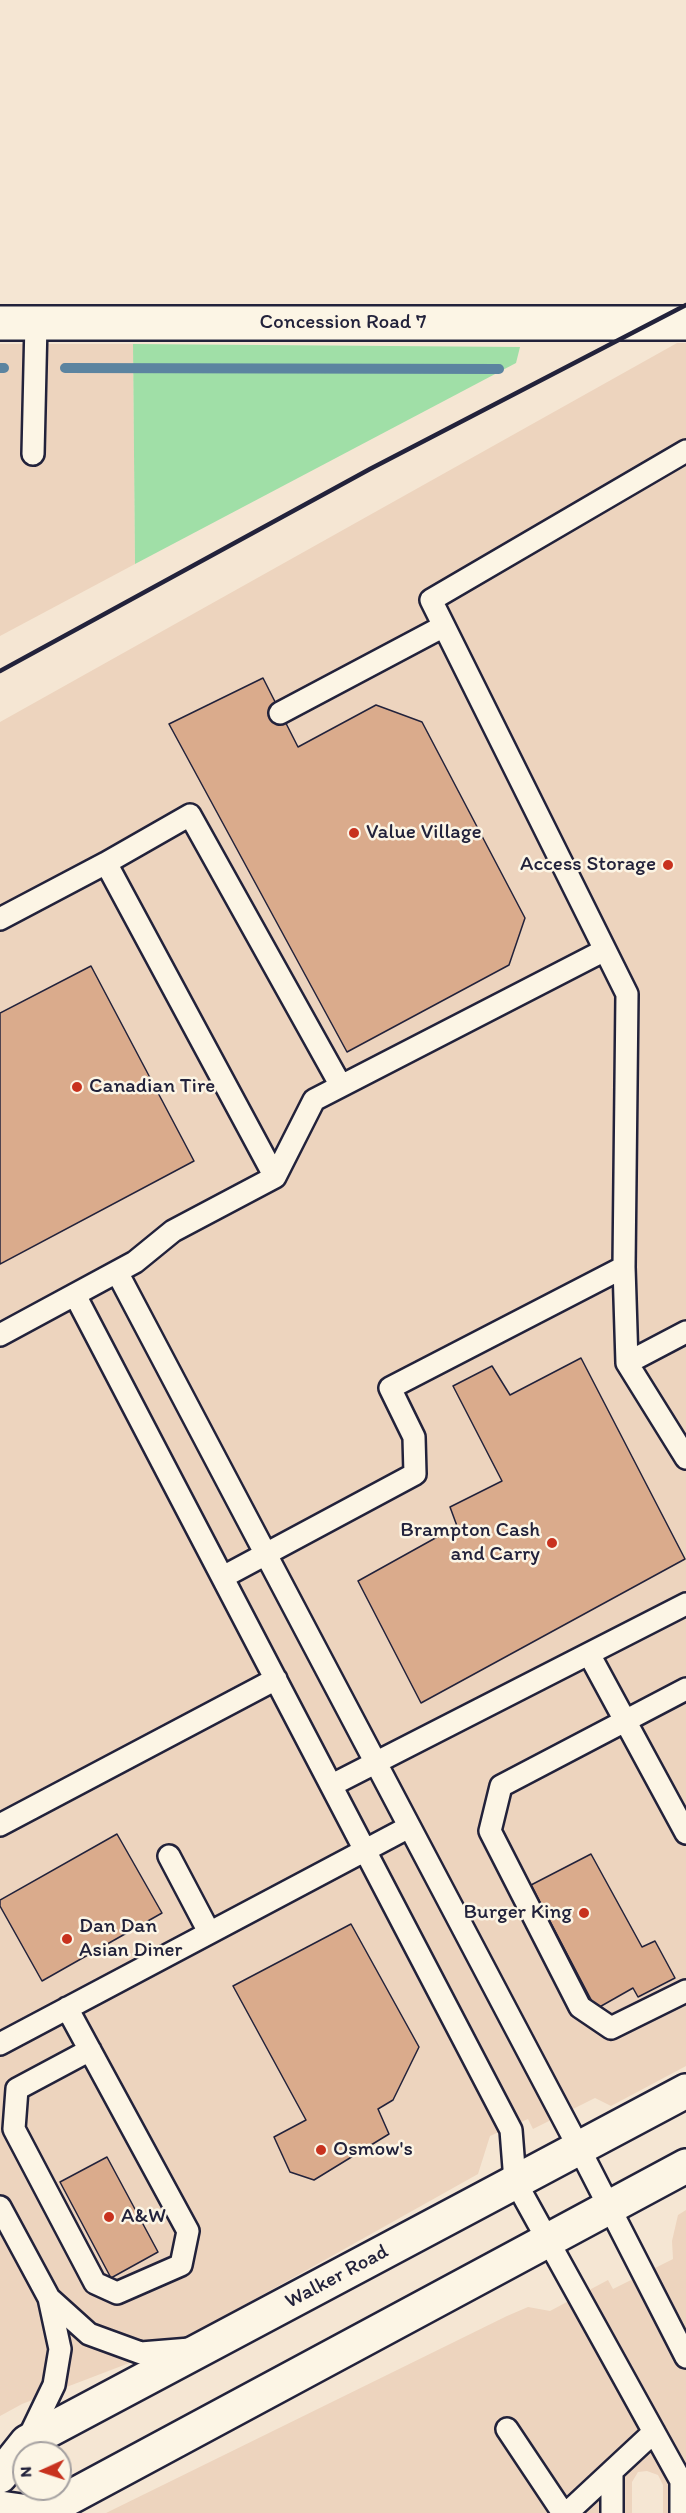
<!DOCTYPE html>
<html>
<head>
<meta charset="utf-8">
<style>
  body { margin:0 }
  #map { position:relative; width:686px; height:2513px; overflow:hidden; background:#f5e6d3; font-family:Itim,sans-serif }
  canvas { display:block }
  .north { position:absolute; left:12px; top:2441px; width:60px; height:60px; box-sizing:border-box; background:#fcf5e5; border:2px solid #a5a1a1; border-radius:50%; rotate:267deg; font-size:16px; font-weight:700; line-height:24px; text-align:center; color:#22223b }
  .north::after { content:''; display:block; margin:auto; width:21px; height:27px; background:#c8321e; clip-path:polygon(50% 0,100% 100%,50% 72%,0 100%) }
</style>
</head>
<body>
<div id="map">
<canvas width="686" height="2513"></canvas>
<div class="north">N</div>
</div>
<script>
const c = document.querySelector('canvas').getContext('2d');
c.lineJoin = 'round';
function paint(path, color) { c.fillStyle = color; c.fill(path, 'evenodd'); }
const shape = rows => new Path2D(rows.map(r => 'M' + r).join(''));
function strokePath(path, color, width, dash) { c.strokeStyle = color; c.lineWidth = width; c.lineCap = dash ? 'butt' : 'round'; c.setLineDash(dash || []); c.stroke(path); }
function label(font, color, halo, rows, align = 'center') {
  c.font = font + ' Itim,sans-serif'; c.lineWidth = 5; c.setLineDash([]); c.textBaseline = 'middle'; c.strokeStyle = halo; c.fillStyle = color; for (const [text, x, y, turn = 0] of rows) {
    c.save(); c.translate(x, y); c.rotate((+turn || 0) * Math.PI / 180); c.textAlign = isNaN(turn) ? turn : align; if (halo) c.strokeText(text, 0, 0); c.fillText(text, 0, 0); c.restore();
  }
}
paint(shape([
  [677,343,686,343,686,2066,611,2106,595,2098,533,2129,528,2119,490,2136,478,2174,166,2349,22,2404,0,2416,0,722],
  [0,344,133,344,135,564,0,636],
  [686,2210,686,2513,663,2513,663,2485,658,2475,647,2471,638,2472,632,2482,632,2513,106,2513,507,2316,528,2307,550,2311,608,2280,613,2289,673,2259,672,2241,678,2215]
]), '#edd4be');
paint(shape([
  [133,344,520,347,516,363,135,564]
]), '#a0dfa7');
strokePath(shape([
  [0,368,4,368],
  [65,368,499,369]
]), '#5c84a0', 10);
const building = shape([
  [263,678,298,747,376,705,422,722,525,918,509,965,347,1052,169,724,263,678],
  [91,966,194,1161,0,1264,0,1013,91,966],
  [581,1358,685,1559,421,1703,358,1581,457,1526,450,1507,502,1481,453,1386,492,1366,510,1395,581,1358],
  [117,1834,162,1913,42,1981,0,1906,0,1900,117,1834],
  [591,1854,642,1947,655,1941,675,1978,638,1997,633,1988,596,2009,531,1885,591,1854],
  [351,1924,419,2047,393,2100,378,2109,389,2134,314,2180,290,2172,274,2137,306,2120,233,1986,351,1924],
  [107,2157,158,2252,111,2278,60,2182,107,2157]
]);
paint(building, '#daab8c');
strokePath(building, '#22223b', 1.5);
const lane = shape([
  [686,451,431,600,627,994,624,1267,627,1363,686,1458],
  [33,454,36,323],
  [280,713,444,626],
  [106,863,190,815,341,1086],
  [0,919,106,863,275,1177],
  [117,1272,579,2148,686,2357],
  [75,1295,511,2130,515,2181,681,2481,681,2513],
  [0,1335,135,1262,173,1231,275,1177,314,1100,605,950],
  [627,1363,686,1332],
  [223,1577,415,1474,414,1437,390,1388,624,1267],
  [589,1654,686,1833],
  [686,1689,501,1786,490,1831,580,2007,611,2028,686,1991],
  [332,1785,686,1604],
  [0,1825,276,1679],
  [169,1856,209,1932],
  [67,2008,188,2231,181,2265,117,2293,95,2283,14,2129,17,2089,90,2050],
  [0,2044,409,1827],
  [0,2207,49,2298,60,2349,54,2385,27,2441],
  [49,2298,89,2334,141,2353,190,2349],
  [507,2429,563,2513],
  [567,2513,654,2432],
  [612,2513,612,2472]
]);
const secondary = shape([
  [0,323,686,323],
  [0,2476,27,2442,686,2091],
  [0,2508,36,2513],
  [41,2513,686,2166]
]);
strokePath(lane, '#22223b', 26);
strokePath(secondary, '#22223b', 38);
strokePath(lane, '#fcf5e5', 21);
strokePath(secondary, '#fcf5e5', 33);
strokePath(shape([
  [0,671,370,469,686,305]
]), '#22223b', 4.5);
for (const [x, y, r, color] of [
  [354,833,6,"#c8321e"],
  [668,865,6,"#c8321e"],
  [77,1087,6,"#c8321e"],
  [552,1543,6,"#c8321e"],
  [584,1913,6,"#c8321e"],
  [67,1939,6,"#c8321e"],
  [321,2150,6,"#c8321e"],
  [109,2217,6,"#c8321e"]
]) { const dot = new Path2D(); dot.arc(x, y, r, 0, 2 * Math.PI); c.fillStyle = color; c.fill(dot); strokePath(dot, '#fcf5e5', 2); }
label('21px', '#22223b', '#fcf5e5', [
  ["Concession Road 7",343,323],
  ["Walker Road",337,2277,-28]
]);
label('21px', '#22223b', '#fcf5e5', [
  ["Value Village",366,833],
  ["Access Storage",656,865,"right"],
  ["Canadian Tire",89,1087],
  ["Brampton Cash",540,1531,"right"],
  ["and Carry",540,1555,"right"],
  ["Burger King",572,1913,"right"],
  ["Dan Dan",79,1927],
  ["Asian Diner",79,1951],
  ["Osmow's",333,2150],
  ["A&W",121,2217]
], 'left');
</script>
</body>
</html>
